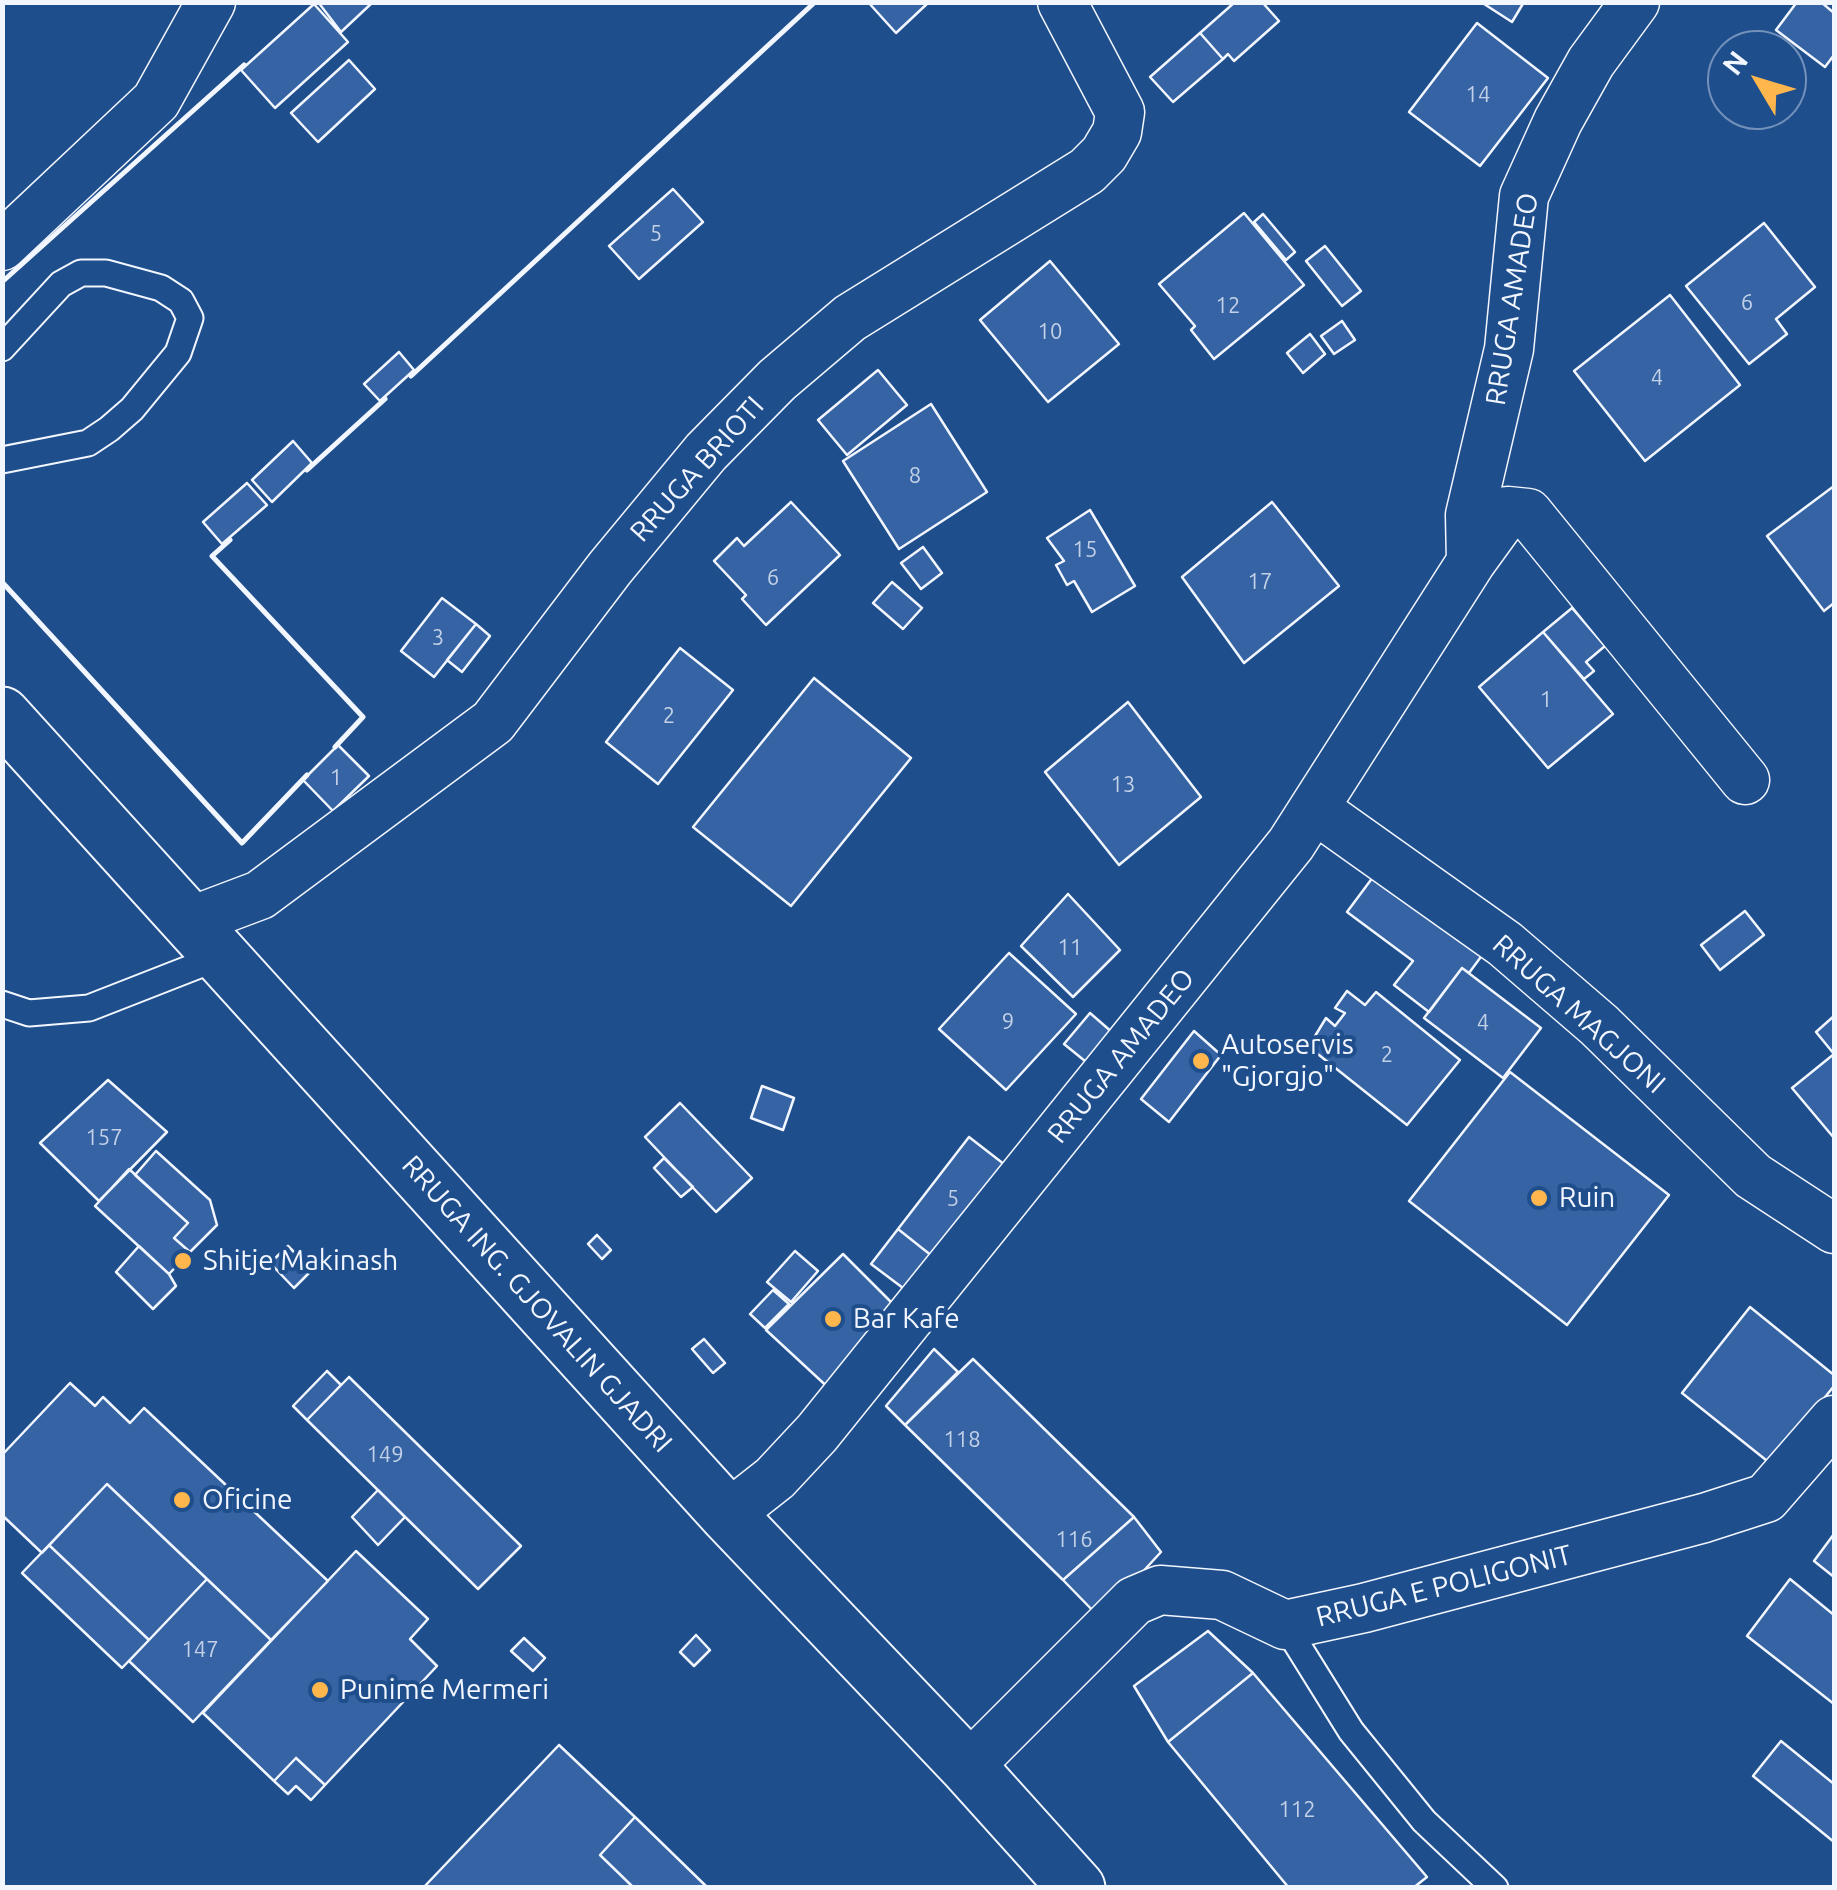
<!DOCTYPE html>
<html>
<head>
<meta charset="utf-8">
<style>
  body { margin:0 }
  #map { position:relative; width:1837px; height:1890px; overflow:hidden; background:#1f4e8c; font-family:Ubuntu,sans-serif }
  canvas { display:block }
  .frame { position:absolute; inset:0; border:5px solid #f2f6ff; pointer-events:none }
  .north { position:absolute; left:1707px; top:30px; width:100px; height:100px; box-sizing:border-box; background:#1f4e8c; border:2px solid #7391ba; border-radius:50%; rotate:308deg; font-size:28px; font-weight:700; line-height:40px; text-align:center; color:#f2f6ff }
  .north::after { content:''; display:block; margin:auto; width:35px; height:45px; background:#ffb74d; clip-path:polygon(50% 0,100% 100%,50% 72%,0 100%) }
</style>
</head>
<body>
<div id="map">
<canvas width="1837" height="1890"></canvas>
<div class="frame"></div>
<div class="north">N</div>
</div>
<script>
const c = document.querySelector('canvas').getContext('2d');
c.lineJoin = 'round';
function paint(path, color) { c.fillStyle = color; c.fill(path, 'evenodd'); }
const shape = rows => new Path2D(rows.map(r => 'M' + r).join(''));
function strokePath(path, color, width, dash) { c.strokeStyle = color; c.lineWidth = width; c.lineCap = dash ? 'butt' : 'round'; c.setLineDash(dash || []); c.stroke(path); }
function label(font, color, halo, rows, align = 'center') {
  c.font = font + ' Ubuntu,sans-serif'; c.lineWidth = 8; c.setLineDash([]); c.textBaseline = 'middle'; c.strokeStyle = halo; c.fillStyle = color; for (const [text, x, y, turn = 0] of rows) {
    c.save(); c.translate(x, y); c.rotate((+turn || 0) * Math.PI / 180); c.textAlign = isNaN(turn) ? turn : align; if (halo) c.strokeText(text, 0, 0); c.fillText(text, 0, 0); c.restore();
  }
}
const building = shape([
  [318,2,373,2,341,32,318,2],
  [868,2,929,2,896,33,868,2],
  [1235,2,1262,2,1279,21,1234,61,1228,54,1223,59,1200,33,1235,2],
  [1481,2,1524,2,1512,22,1481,2],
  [1797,2,1821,2,1834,13,1834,55,1825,67,1776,30,1797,2],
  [314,4,348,42,275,108,241,70,314,4],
  [1477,23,1548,78,1480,166,1409,112,1477,23],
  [1200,33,1223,59,1173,102,1150,77,1200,33],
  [349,60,375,89,318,142,291,113,349,60],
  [673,189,703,222,639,279,609,246,673,189],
  [1244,213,1304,285,1214,359,1191,330,1195,326,1159,284,1244,213],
  [1263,214,1295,252,1286,260,1254,222,1263,214],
  [1764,223,1815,287,1776,319,1787,334,1749,364,1686,286,1764,223],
  [1325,246,1361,291,1342,306,1306,261,1325,246],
  [1050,261,1119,344,1048,402,980,320,1050,261],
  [1670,295,1740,385,1645,461,1574,371,1670,295],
  [1342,321,1355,340,1334,354,1321,336,1342,321],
  [1310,334,1325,354,1303,373,1287,353,1310,334],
  [399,352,414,370,380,401,364,384,399,352],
  [878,370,907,405,847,455,818,420,878,370],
  [931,404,987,492,899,549,843,461,931,404],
  [293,441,312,463,272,502,252,480,293,441],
  [247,483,267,505,222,544,203,522,247,483],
  [1834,486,1834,603,1824,611,1767,536,1834,486],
  [791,502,840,555,766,625,742,599,746,595,714,561,737,538,744,546,791,502],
  [1272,502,1339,586,1244,663,1182,577,1272,502],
  [1090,510,1135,586,1092,612,1074,581,1067,585,1056,565,1064,561,1047,538,1090,510],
  [923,547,942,573,921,589,901,563,923,547],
  [892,582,922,608,903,629,873,603,892,582],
  [442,598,476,624,434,677,401,651,442,598],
  [1572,608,1605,646,1586,662,1594,671,1584,679,1543,632,1572,608],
  [476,624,490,636,462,672,447,660,476,624],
  [1543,632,1613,714,1548,768,1479,687,1543,632],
  [680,648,733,690,658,784,606,742,680,648],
  [814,678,911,758,791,906,693,827,814,678],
  [1128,702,1201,797,1119,865,1045,772,1128,702],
  [338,745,369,776,333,811,303,780,338,745],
  [1379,869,1486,950,1469,973,1462,968,1429,1012,1394,985,1413,961,1347,912,1379,869],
  [1068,894,1120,950,1073,997,1021,946,1068,894],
  [1745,911,1764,935,1720,970,1701,945,1745,911],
  [1009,953,1076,1014,1006,1090,939,1029,1009,953],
  [1462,968,1541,1028,1503,1078,1424,1018,1462,968],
  [1347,991,1365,1005,1376,992,1460,1060,1407,1125,1314,1051,1312,1041,1326,1018,1335,1026,1345,1013,1335,1008,1347,991],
  [1090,1013,1121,1040,1096,1070,1064,1044,1090,1013],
  [1834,1016,1834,1054,1816,1032,1834,1016],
  [1194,1031,1221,1055,1169,1122,1141,1099,1194,1031],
  [1834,1054,1834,1138,1792,1088,1834,1054],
  [1510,1072,1669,1195,1567,1325,1409,1201,1510,1072],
  [108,1080,167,1132,99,1201,40,1143,108,1080],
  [762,1086,794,1098,783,1130,751,1118,762,1086],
  [680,1103,752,1178,716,1212,645,1137,680,1103],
  [969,1137,1009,1168,937,1260,898,1229,969,1137],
  [156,1151,210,1200,217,1225,190,1252,174,1238,188,1223,135,1175,156,1151],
  [664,1158,693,1187,681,1197,654,1168,664,1158],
  [129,1169,188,1223,174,1238,190,1252,169,1274,95,1206,129,1169],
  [898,1229,937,1260,911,1294,871,1264,898,1229],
  [597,1235,611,1250,602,1259,588,1244,597,1235],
  [139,1246,169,1274,176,1286,153,1309,116,1272,139,1246],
  [288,1246,312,1270,294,1288,270,1263,288,1246],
  [795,1251,818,1271,791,1302,767,1282,795,1251],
  [843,1254,898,1309,833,1392,766,1330,843,1254],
  [773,1290,789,1304,765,1328,750,1314,773,1290],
  [1750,1307,1834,1375,1834,1386,1771,1464,1682,1393,1750,1307],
  [704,1339,725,1363,713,1373,692,1349,704,1339],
  [934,1349,958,1372,905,1425,886,1406,934,1349],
  [973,1359,1134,1517,1063,1580,905,1425,973,1359],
  [327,1371,341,1385,307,1420,293,1406,327,1371],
  [349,1377,521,1546,478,1589,307,1420,349,1377],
  [70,1383,95,1406,103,1397,130,1423,144,1408,328,1581,271,1640,107,1484,42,1553,2,1515,2,1455,70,1383],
  [107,1484,207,1579,149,1640,49,1545,107,1484],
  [378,1490,405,1517,378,1545,352,1517,378,1490],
  [1134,1517,1161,1552,1100,1618,1063,1580,1134,1517],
  [1834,1534,1834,1577,1814,1561,1834,1534],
  [49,1545,149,1640,122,1668,22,1573,49,1545],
  [356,1551,428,1619,410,1639,437,1666,325,1785,296,1758,274,1781,203,1713,356,1551],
  [207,1579,271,1640,193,1722,129,1661,207,1579],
  [1790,1579,1834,1615,1834,1704,1747,1636,1790,1579],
  [1208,1631,1253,1673,1168,1742,1134,1686,1208,1631],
  [696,1635,710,1650,694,1666,680,1652,696,1635],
  [524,1638,545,1658,533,1671,511,1651,524,1638],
  [1253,1673,1427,1877,1413,1888,1289,1888,1168,1742,1253,1673],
  [1781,1741,1834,1784,1834,1842,1753,1776,1781,1741],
  [559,1745,635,1817,600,1855,634,1888,423,1888,559,1745],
  [296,1758,325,1785,311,1800,296,1786,288,1794,274,1781,296,1758],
  [635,1817,708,1888,634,1888,600,1855,635,1817]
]);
paint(building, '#3563a3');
strokePath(building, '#f2f6ff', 2.5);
const lane = shape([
  [2,348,61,284,81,273,106,273,161,288,181,301,190,318,178,353,132,409,109,429,88,443,2,460],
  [2,1004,29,1013,89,1008,222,956],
  [1285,1625,1351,1731,1424,1821,1495,1888]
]);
const street = shape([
  [2,246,156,101,211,2],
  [1471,562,1470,515,1509,349,1524,196,1558,121,1591,62,1635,2],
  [1315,809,1505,944,1599,1025,1753,1176,1834,1229],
  [191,921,260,895,493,722,610,568,706,452,777,380,850,318,1087,171,1104,154,1117,132,1120,112,1062,2],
  [728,1515,775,1478,817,1433,1291,844,1471,562,1508,511,1528,513,1745,780],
  [968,1767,1134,1601,1160,1590,1222,1595,1285,1625,1364,1608,1704,1518,1766,1498,1834,1420]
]);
const secondary = shape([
  [2,715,728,1515,968,1767,1077,1888]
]);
strokePath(lane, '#f2f6ff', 29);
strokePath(street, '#f2f6ff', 51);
strokePath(secondary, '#f2f6ff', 59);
strokePath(lane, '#1f4e8c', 25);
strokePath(street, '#1f4e8c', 48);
strokePath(secondary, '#1f4e8c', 55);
strokePath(shape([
  [2,282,244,65],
  [411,376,815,2],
  [307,470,385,399],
  [230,540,212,556,363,717,335,747],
  [2,582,242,843,307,775]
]), '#f2f6ff', 5);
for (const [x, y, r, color] of [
  [1201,1061,10,"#ffb74d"],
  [1539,1198,10,"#ffb74d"],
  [183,1261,10,"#ffb74d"],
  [833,1319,10,"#ffb74d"],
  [182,1500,10,"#ffb74d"],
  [320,1690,10,"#ffb74d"]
]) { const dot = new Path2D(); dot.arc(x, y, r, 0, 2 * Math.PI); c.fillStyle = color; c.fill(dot); strokePath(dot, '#1f4e8c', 4); }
label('22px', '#c3d1e8', null, [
  ["14",1478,95],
  ["5",656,234],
  ["6",1747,303],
  ["12",1228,306],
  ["10",1050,332],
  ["4",1657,378],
  ["8",915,476],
  ["15",1085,550],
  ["6",773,578],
  ["17",1260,582],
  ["3",438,638],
  ["1",1546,700],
  ["2",669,716],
  ["1",336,778],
  ["13",1123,785],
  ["11",1070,948],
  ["9",1008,1022],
  ["4",1483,1023],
  ["2",1387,1055],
  ["157",104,1138],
  ["5",953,1199],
  ["118",962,1440],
  ["149",385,1455],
  ["116",1074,1540],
  ["147",200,1650],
  ["112",1297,1810]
]);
label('28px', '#f2f6ff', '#1f4e8c', [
  ["RRUGA AMADEO",1512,299,-81],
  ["RRUGA BRIOTI",697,469,-48],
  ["RRUGA MAGJONI",1579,1014,42],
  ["RRUGA AMADEO",1121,1056,-51],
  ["RRUGA ING. GJOVALIN GJADRI",537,1304,48],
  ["RRUGA E POLIGONIT",1444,1586,-14]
]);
label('28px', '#f2f6ff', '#1f4e8c', [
  ["Autoservis",1221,1045],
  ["\"Gjorgjo\"",1221,1077],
  ["Ruin",1559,1198],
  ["Shitje Makinash",203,1261],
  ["Bar Kafe",853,1319],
  ["Oficine",202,1500],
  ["Punime Mermeri",340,1690]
], 'left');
</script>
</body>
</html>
